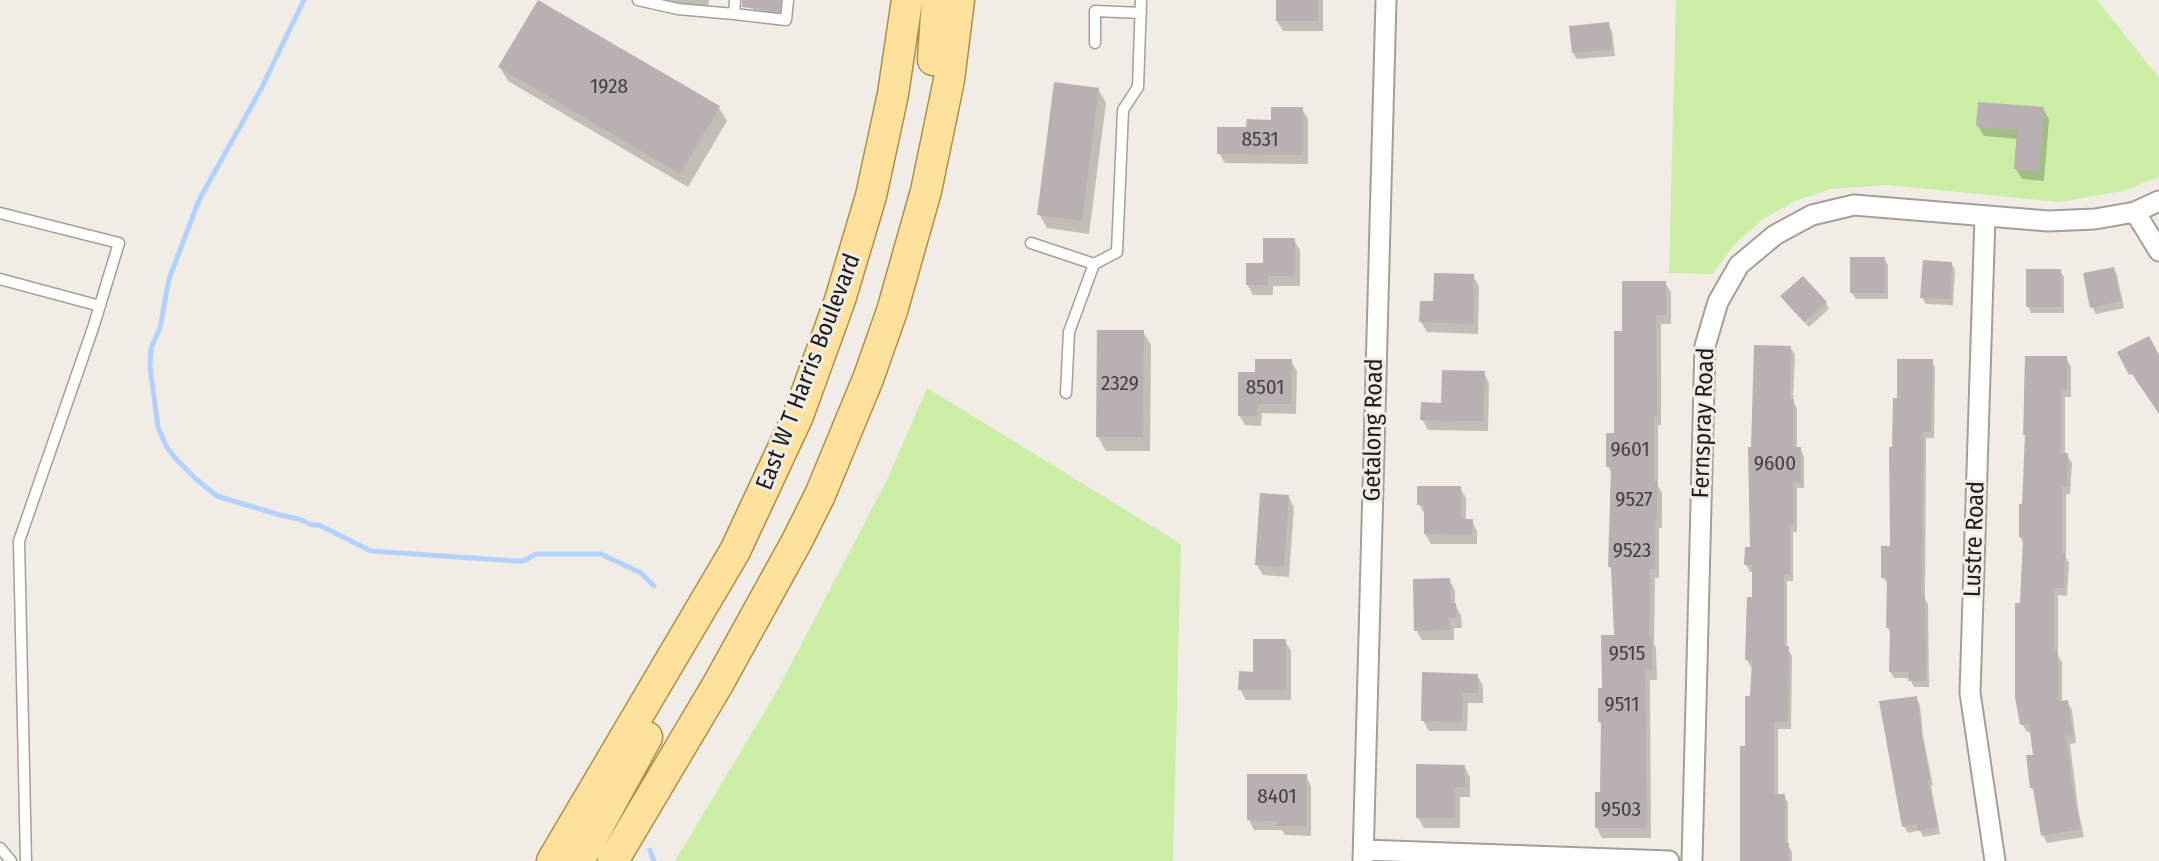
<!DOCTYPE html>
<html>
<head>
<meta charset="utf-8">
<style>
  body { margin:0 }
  canvas { display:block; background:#f1ece5 }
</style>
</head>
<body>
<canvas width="2159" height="861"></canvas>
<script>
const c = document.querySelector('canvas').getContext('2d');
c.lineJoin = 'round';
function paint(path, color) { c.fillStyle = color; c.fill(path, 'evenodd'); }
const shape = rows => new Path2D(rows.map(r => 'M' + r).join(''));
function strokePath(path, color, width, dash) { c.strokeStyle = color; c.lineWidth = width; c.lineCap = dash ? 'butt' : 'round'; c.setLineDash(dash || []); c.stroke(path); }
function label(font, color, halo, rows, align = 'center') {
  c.font = font + ' "Fira Sans Condensed",sans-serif'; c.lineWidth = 6; c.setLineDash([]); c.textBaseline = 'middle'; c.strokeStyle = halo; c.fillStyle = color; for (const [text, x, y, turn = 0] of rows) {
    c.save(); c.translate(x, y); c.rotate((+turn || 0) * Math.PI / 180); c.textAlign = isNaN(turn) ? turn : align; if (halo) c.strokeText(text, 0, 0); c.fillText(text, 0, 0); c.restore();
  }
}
paint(shape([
  [1676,0,2097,0,2159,78,2159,177,2123,191,2059,202,1887,185,1831,189,1795,201,1763,219,1735,244,1712,274,1669,273],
  [927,388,1181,544,1173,861,675,861,777,691,887,480]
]), '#cbeda6');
paint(shape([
  [664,0,709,0,707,13,668,7],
  [754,0,789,0,784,21,759,18,753,8],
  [1277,0,1323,0,1323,31,1283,31,1277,21],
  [1608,24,1612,31,1615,56,1577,59,1573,53],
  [500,67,719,108,727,121,688,187,508,81],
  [1098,89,1106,103,1089,234,1047,228,1039,214],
  [1302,109,1308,119,1308,164,1225,163,1219,153,1248,129],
  [2043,109,2049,119,2044,181,2022,179,2016,169,2018,139,1984,136,1978,126],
  [1294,240,1300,250,1300,286,1273,286,1273,295,1253,295,1247,284,1265,264],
  [1884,258,1888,265,1888,299,1856,299,1852,293],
  [1951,263,1955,270,1953,305,1926,304,1922,297],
  [2113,268,2117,275,2124,308,2096,314,2092,307],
  [2060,271,2064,277,2064,313,2031,313,2028,306],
  [1473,276,1479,286,1478,334,1427,332,1421,322,1435,303],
  [1665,283,1671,292,1671,324,1661,324,1661,425,1658,425,1658,486,1662,493,1662,528,1659,528,1659,578,1655,578,1654,644,1656,648,1657,680,1650,680,1651,838,1602,838,1597,828,1601,794,1603,727,1600,722,1603,690,1616,637,1613,571,1610,567,1612,474,1608,466,1616,435,1624,333],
  [1786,303,1826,303,1829,309,1809,327],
  [1143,332,1151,345,1150,451,1106,451,1098,437],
  [1790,347,1795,355,1793,401,1797,408,1797,449,1800,449,1804,456,1804,488,1797,488,1797,532,1793,532,1793,581,1787,581,1787,648,1792,656,1791,729,1778,729,1778,796,1784,796,1788,803,1788,845,1792,852,1792,861,1741,861,1753,667,1751,667,1747,660,1754,599,1754,572,1750,572,1746,564,1752,549,1753,449],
  [2066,358,2071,366,2071,397,2065,397,2065,455,2067,455,2072,463,2070,494,2066,494,2066,558,2069,563,2067,596,2058,595,2058,656,2062,662,2062,702,2067,702,2072,710,2076,743,2070,744,2078,808,2084,837,2047,843,2043,835,2036,794,2032,788,2035,756,2032,732,2027,732,2022,724,2022,604,2024,544,2020,537,2024,506],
  [1291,361,1297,371,1296,414,1262,413,1261,426,1245,425,1239,415,1257,374],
  [1931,361,1935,367,1934,438,1926,438,1925,599,1928,604,1929,687,1914,687,1910,678,1894,678,1890,671,1892,635,1887,627,1888,584,1883,578,1892,548,1894,449,1898,400],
  [1484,373,1489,383,1488,431,1428,430,1422,419],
  [1460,488,1466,498,1466,521,1472,521,1477,531,1477,544,1431,544,1425,534,1425,515,1419,504],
  [1288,496,1294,507,1289,577,1263,575,1257,565],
  [1449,580,1455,590,1455,605,1461,615,1462,628,1454,628,1454,640,1422,640,1416,630],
  [1285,641,1291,651,1291,700,1246,700,1240,689],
  [1477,675,1483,686,1483,703,1468,703,1467,731,1429,731,1423,720],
  [1916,698,1920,705,1923,736,1933,786,1931,786,1940,834,1923,837,1920,830,1908,833,1904,826],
  [1418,766,1464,766,1470,777,1470,797,1460,797,1460,828,1424,828,1418,818],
  [1306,776,1311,786,1311,836,1285,835,1282,830,1254,830,1249,820]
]), '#0003');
strokePath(shape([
  [304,0,261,89,199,200,169,279,160,328,151,348,150,367,158,427,166,446,176,459,196,479,217,496,280,515,299,519,312,525,319,525,371,551,516,561,523,561,536,554,601,554,641,573,654,586],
  [650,850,654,861]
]), '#b2d2fd', 5);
paint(shape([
  [538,0,720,106,680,174,498,67],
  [742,0,781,0,779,12,742,7],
  [1276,0,1318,0,1318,21,1276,21],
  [1609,22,1612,49,1572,53,1569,26],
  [1054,82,1099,88,1082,221,1037,215],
  [1978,102,2044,107,2039,172,2014,169,2017,130,1976,126],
  [1271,107,1303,107,1303,155,1217,154,1217,127,1246,127,1247,119,1271,120],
  [1263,238,1295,238,1295,276,1268,276,1268,285,1246,285,1246,263,1263,263],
  [1850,257,1885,257,1885,293,1850,293],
  [1923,260,1952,262,1951,299,1920,298],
  [2114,267,2121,301,2090,308,2083,273],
  [2026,269,2061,269,2061,307,2026,307],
  [1434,273,1474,274,1473,324,1419,322,1420,301,1433,301],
  [1803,276,1827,302,1804,322,1780,296],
  [1622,281,1666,281,1666,315,1656,315,1657,416,1654,416,1654,481,1657,481,1657,519,1655,519,1655,569,1650,569,1649,637,1652,637,1652,670,1645,670,1647,828,1595,828,1595,792,1600,792,1601,722,1598,722,1598,688,1602,688,1601,635,1614,635,1611,567,1608,567,1611,467,1606,467,1606,433,1614,433,1614,331,1622,331],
  [1097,330,1144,330,1143,437,1096,437],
  [2149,336,2159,355,2159,414,2132,374,2129,375,2117,352],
  [1754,345,1791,346,1790,399,1794,399,1794,447,1801,447,1801,482,1793,482,1793,525,1790,525,1790,574,1784,574,1784,646,1789,646,1788,722,1774,722,1774,794,1785,794,1785,843,1789,843,1789,861,1740,861,1740,746,1745,746,1745,696,1750,696,1752,660,1745,660,1747,597,1752,597,1752,565,1744,565,1745,547,1750,547,1748,447,1751,447],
  [2025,356,2067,356,2067,390,2061,390,2061,453,2068,453,2067,487,2062,486,2062,553,2065,553,2064,588,2054,588,2054,652,2058,652,2058,701,2068,700,2073,735,2066,736,2074,798,2081,829,2041,836,2033,788,2030,788,2026,755,2033,755,2029,724,2020,725,2015,697,2015,603,2020,603,2023,537,2019,537,2019,504,2022,504,2025,435,2023,435],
  [1255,359,1292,359,1291,404,1257,404,1257,416,1238,416,1238,372,1255,372],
  [1897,359,1933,359,1931,432,1923,432,1922,595,1925,595,1926,681,1908,681,1909,672,1889,672,1890,628,1886,628,1887,578,1881,578,1881,546,1890,546,1889,447,1892,447,1893,398,1897,398],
  [1442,370,1485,371,1483,421,1420,420,1421,402,1441,403],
  [1417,486,1461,486,1461,519,1473,519,1472,535,1424,534,1424,505,1417,505],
  [1260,493,1289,495,1284,567,1255,565],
  [1450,578,1451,603,1456,603,1457,618,1449,618,1450,630,1414,631,1413,579],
  [1253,639,1286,639,1286,690,1238,690,1239,671,1253,672],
  [1422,672,1478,674,1478,693,1463,693,1462,722,1421,721],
  [1917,696,1921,728,1930,780,1928,780,1938,827,1918,831,1917,824,1902,827,1879,701],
  [1416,764,1465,765,1465,787,1455,787,1455,818,1416,818],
  [1247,774,1307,774,1306,826,1277,826,1277,821,1247,820]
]), '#b9b0b4');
const lane = shape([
  [638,0,678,9,734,14],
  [735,0,734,14,786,20,788,0],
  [1095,43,1095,11,1141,13],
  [0,213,119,243,93,328,19,541,26,861],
  [1031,243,1094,264],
  [0,279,100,306],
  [1066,393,1069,332,1094,264,1117,252,1123,110,1138,87,1141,0],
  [0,848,11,861]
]);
const street = shape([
  [2135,212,2159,251],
  [1985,216,1970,693,1995,861],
  [1364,850,1669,861],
  [1363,861,1386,0],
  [1692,861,1705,346,1718,302,1739,265,1775,235,1812,215,1854,205,2048,221,2095,219,2135,212,2159,201]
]);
const primary = shape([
  [933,60,937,0],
  [552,861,735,551,798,416,840,300,871,196,893,94,907,0],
  [579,861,647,737],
  [613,861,718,684,797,541,820,495,868,379,892,311,926,191,949,80,959,0]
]);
strokePath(lane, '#a49f98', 13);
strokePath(street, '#a49f98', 23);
strokePath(primary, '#af8f44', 33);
strokePath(lane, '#fff', 10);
strokePath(street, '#fff', 19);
strokePath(primary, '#fee19c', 30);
label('21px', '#454140', null, [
  ["1928",609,87],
  ["8531",1260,140],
  ["2329",1120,384],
  ["8501",1265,388],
  ["9601",1630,450],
  ["9600",1775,464],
  ["9527",1634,500],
  ["9523",1632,551],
  ["9515",1627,654],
  ["9511",1622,705],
  ["8401",1277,797],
  ["9503",1621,810]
]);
label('24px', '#1e1c1a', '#f1ece5', [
  ["East W T Harris Boulevard",809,372,-69],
  ["Fernspray Road",1704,423,-88],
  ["Getalong Road",1374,430,-89],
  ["Lustre Road",1975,539,-88]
]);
</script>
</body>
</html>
